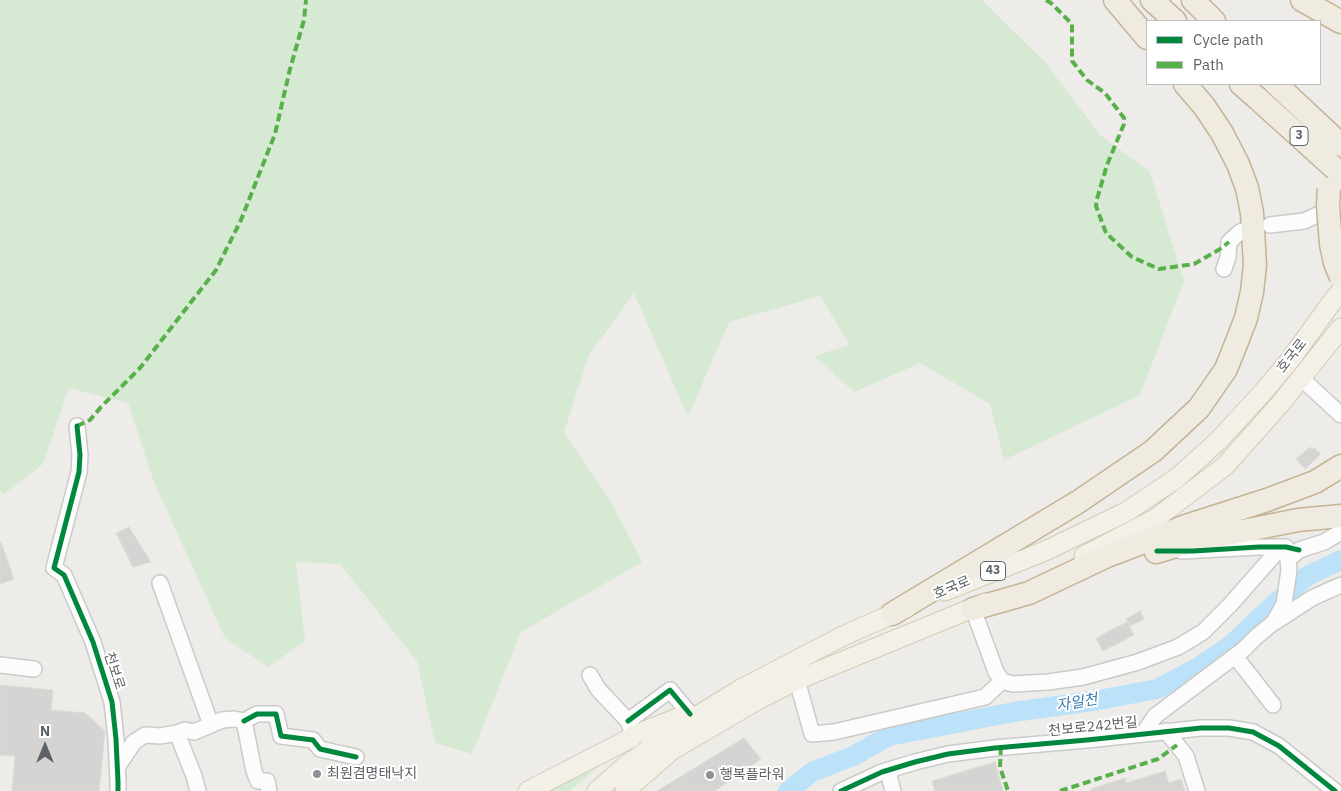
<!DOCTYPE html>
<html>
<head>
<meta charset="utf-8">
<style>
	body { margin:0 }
	#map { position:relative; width:1341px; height:791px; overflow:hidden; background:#edece8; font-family:"IBM Plex Sans",sans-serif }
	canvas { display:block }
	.legend { position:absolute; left:1146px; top:20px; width:175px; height:65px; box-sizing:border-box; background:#fff; border:1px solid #bec0c2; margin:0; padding:6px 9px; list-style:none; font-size:15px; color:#5d6266 }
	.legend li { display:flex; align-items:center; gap:10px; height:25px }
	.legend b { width:25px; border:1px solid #bec0c2 }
	.north { position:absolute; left:20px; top:721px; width:50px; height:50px; -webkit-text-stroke:4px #fff; paint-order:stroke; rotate:0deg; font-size:14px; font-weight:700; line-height:20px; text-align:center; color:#5d6266 }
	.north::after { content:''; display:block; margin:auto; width:18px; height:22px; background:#5d6266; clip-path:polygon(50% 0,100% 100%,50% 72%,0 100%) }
</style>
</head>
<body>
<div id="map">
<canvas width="1341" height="791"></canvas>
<ul class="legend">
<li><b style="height:6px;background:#00873e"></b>Cycle path</li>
<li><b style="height:6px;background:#58b04a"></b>Path</li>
</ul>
<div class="north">N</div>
</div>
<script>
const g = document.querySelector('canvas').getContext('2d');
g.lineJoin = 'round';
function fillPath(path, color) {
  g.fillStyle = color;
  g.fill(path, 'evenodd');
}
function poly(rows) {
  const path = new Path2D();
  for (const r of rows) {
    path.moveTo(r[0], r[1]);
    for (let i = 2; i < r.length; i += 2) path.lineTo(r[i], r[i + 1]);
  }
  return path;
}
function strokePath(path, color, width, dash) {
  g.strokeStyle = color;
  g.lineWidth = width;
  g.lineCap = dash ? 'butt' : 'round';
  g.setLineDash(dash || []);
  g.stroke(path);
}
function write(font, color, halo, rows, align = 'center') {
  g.font = font + ' "IBM Plex Sans","Noto Sans KR",sans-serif';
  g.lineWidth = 4;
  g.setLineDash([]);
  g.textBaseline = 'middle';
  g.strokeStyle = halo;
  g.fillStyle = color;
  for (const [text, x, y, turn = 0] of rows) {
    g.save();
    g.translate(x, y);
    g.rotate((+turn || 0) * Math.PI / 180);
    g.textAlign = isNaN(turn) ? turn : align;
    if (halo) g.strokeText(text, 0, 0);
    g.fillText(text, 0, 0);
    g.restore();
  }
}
fillPath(poly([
	[0,0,982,0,1044,61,1100,135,1150,172,1184,281,1140,395,1004,460,990,404,920,363,854,392,814,356,850,345,820,296,729,322,688,417,634,293,589,355,564,432,613,505,642,562,521,632,472,754,435,743,417,661,340,564,296,562,305,641,268,667,225,638,154,482,128,403,69,388,43,464,4,494,0,491],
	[611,756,570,791,539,791]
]), '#d6ead3');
strokePath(poly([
	[788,791,812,772,853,756,889,736,1014,712,1099,700,1157,689,1197,668,1231,645,1270,608,1307,576,1341,560]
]), '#bbe2f8', 20);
const building = poly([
	[1310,447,1312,450,1314,448,1321,454,1305,469,1296,459,1310,447],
	[129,527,151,562,133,567,116,533,129,527],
	[0,542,1,542,14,579,0,584,0,542],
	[1140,611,1144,619,1130,626,1126,619,1140,611],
	[1127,622,1134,635,1103,651,1096,638,1127,622],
	[0,685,53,690,51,710,85,713,105,731,99,791,12,791,15,756,0,755,0,685],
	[744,738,761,759,715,791,657,791,744,738],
	[995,762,1003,791,935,791,932,781,995,762],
	[1165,771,1169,783,1181,779,1185,791,1091,791,1091,789,1125,778,1126,783,1165,771]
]);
fillPath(building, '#d5d4d2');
strokePath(building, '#dcdbd7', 1);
const minor = poly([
	[1270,225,1304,221,1341,204],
	[1224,269,1228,257,1229,242,1240,232,1242,231],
	[1301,378,1341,415],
	[77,426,80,455,79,472,54,568,64,575,93,642,112,702,116,739,118,782,118,791],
	[1181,551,1259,547,1286,547],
	[160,583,211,725],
	[973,609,996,672,1002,681,1013,684,1048,682,1083,677,1138,662,1178,647,1203,632,1230,605,1281,547],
	[1275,622,1312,598,1341,585],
	[1235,656,1273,705],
	[0,665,34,669],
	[590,675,598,689,628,721,631,729],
	[797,680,812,734,834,732,985,697,1002,681],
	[244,721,257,714,276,714,281,736,313,740,320,749,356,757],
	[628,721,670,690,690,714],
	[1166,731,1186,756,1197,791],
	[177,733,194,776,198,791],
	[1143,734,1155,716,1243,650,1256,637,1274,622,1284,604,1289,570,1288,560,1299,550,1324,542,1341,532],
	[118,766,134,742,145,735,160,736,177,733,185,730,194,732,222,720,234,719,244,721,254,771,258,781,267,781,269,791],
	[888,771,893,791],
	[841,791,882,772,915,762,948,754,995,748,1087,740,1201,728,1229,728,1253,732,1279,746,1335,791]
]);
const major = poly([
	[1084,556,1155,519,1225,466,1281,403,1341,328],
	[945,591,1045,551,1126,512,1177,478,1218,441,1264,391,1290,360,1332,302,1341,291],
	[528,791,631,738,634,735,685,715],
	[597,791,624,767,684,724,741,689,843,636,906,608],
	[625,791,672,750,761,698,797,680,985,603]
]);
const highway = poly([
	[1115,0,1147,38],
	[1152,0,1175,21],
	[1193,0,1214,21],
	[1302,0,1341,22],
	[1241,84,1257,98],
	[1156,552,1193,541,1298,520,1341,516],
	[973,609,1029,593,1107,556,1186,526,1267,500,1315,482,1341,466],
	[892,614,1078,502,1153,451,1199,408,1226,369,1238,339,1246,318,1252,292,1255,265,1252,213,1247,188,1238,164,1222,133,1204,106,1185,84]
]);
strokePath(minor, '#cacaca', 18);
strokePath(major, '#d6cab5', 21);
strokePath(highway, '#c5b394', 25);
strokePath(minor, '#fcfcfc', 15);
strokePath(major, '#f3f0e8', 19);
strokePath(highway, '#f0ebe1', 22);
const highwayBridge = poly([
	[1276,84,1341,145],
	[1257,98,1341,174],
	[1329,189,1328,206,1331,244,1335,263,1341,277]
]);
strokePath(highwayBridge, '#c5b394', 25, []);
strokePath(highwayBridge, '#f0ebe1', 22);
strokePath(poly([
	[1046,0,1051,3,1072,24,1072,61,1087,80,1105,93,1124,118,1124,124,1107,165,1097,199,1096,206,1106,233,1132,257,1159,269,1194,264,1220,249,1229,242],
	[77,426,90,420,101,407,140,368,216,270,241,220,275,134,290,69,304,20,306,0],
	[1001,747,1000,767,1008,791],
	[1060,791,1158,759,1177,745]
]), '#58b04a', 4, [8, 4]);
strokePath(poly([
	[77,426,80,455,79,472,54,568,64,575,93,642,112,702,116,739,118,782,118,791],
	[1157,551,1193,551,1259,547,1286,547,1299,550],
	[244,721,257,714,276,714,281,736,313,740,320,749,356,757],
	[628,721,670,690,690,714],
	[841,791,882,772,915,762,948,754,995,748,1087,740,1201,728,1229,728,1253,732,1279,746,1335,791]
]), '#00873e', 5);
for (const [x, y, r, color] of [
	[317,774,5,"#8f9294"],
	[710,775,5,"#8f9294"]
]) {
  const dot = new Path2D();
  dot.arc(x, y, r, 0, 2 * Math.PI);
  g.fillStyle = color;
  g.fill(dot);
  strokePath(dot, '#fff', 2);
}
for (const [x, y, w] of [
	[1299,136,18],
	[993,571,25]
]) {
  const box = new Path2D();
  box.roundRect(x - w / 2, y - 9.5, w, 19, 4);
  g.fillStyle = '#fff';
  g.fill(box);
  strokePath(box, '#5d6266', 1);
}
write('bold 12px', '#5d6266', null, [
	["3",1299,136],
	["43",993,571]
]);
write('14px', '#5d6266', '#fff', [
	["호국로",1292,356,-52],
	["호국로",952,588,-23],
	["천보로",114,671,72],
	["천보로242번길",1093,727,-6]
]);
write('14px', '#5d6266', '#fff', [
	["최원겸명태낙지",327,774],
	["행복플라워",720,775]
], 'left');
write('italic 15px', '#3b7aad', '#fff', [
	["자일천",1077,703,-10]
]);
</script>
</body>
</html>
